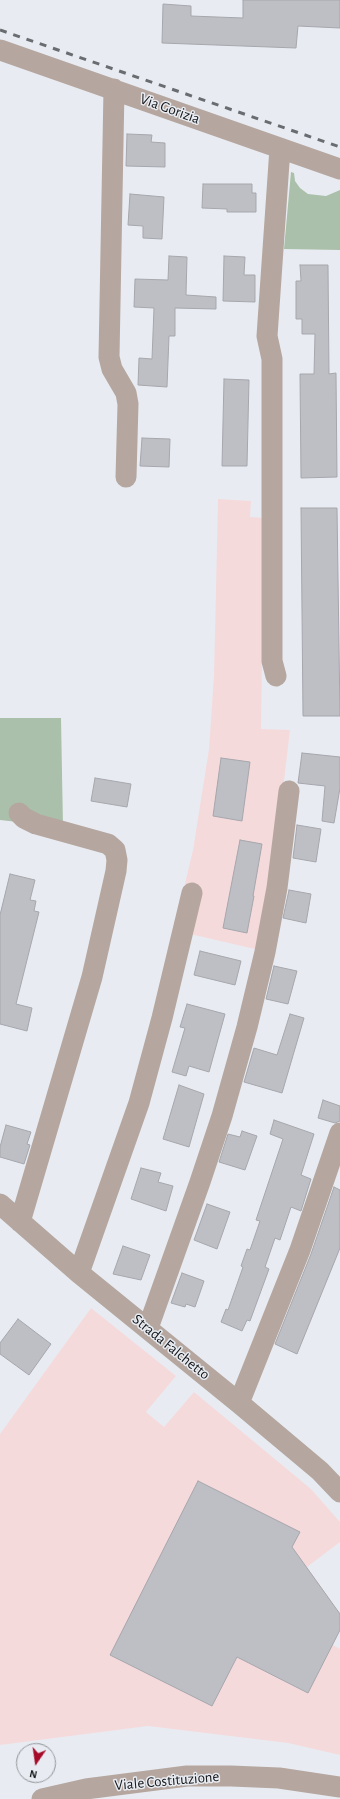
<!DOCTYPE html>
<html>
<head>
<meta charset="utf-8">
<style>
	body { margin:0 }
	#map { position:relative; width:340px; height:1799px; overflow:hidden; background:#e8ecf2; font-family:"Alegreya Sans",sans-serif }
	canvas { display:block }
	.north { position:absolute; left:16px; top:1743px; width:40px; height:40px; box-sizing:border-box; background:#e8ecf2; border:1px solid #92969a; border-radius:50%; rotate:193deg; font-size:11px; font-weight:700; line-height:16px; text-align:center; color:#121416 }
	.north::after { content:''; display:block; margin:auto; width:14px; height:18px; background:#a60c29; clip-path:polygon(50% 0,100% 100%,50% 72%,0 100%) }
</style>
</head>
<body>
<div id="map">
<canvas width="340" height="1799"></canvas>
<div class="north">N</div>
</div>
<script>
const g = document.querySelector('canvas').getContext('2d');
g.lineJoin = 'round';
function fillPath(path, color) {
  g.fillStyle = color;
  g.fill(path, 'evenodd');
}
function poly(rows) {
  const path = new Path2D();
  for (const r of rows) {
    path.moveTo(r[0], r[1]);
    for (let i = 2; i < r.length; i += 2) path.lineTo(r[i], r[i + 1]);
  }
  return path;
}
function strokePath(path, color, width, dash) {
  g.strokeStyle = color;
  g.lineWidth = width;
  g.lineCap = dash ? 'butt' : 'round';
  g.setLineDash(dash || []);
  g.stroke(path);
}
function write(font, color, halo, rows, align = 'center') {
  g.font = font + ' "Alegreya Sans",sans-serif';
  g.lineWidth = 3;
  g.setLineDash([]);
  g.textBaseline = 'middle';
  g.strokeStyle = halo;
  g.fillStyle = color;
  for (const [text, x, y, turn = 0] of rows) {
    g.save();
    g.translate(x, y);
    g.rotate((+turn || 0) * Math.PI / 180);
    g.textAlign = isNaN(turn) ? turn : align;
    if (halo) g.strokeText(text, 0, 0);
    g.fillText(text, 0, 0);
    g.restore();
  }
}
fillPath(poly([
	[218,499,251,501,250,517,264,518,261,729,290,730,271,891,259,950,190,934,183,892,193,850,209,749,214,675],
	[91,1308,176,1376,146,1412,164,1427,194,1392,311,1489,340,1522,340,1542,307,1567,340,1614,340,1630,333,1645,340,1649,340,1755,288,1743,148,1726,0,1745,0,1434]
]), '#f5dadc');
fillPath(poly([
	[291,172,294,173,295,181,300,188,308,194,326,196,340,190,340,250,284,249],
	[0,718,61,718,63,827,0,820]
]), '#aac0aa');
const building = poly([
	[243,0,340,0,340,28,298,26,296,48,162,43,163,4,191,6,191,16,243,18,243,0],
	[127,134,152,135,151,142,165,143,165,167,126,166,127,134],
	[203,184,252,184,252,193,256,193,256,212,227,212,227,209,202,208,203,184],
	[130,194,164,197,162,239,143,238,143,226,128,225,130,194],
	[169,256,187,257,186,295,216,297,216,309,175,308,175,336,169,336,167,387,138,385,139,358,152,359,154,308,134,307,135,279,168,280,169,256],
	[224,256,245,257,244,275,255,275,255,302,223,301,224,256],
	[300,265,328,265,329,374,336,373,337,477,301,478,300,374,314,374,315,334,302,334,302,319,296,319,296,281,301,281,300,265],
	[224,379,249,380,247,466,222,466,224,379],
	[142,438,170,439,169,467,140,466,142,438],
	[301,508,337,508,340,716,303,716,301,508],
	[302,753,340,757,340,788,334,823,322,821,325,786,298,783,302,753],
	[221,758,250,762,242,821,213,816,221,758],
	[95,778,131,784,127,807,91,801,95,778],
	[297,825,321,829,316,862,293,858,297,825],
	[240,840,262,844,253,896,254,896,247,933,223,928,240,840],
	[10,874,35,880,30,900,36,901,34,911,39,912,16,1004,32,1008,27,1031,0,1024,0,915,10,874],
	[289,890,311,894,306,923,283,918,289,890],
	[200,951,241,961,235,985,194,975,200,951],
	[274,966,297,971,288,1004,266,999,274,966],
	[187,1004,225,1014,209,1072,189,1066,186,1076,172,1072,185,1028,180,1027,187,1004],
	[290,1014,304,1018,282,1093,244,1082,254,1048,277,1055,290,1014],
	[179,1085,204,1094,189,1147,163,1139,179,1085],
	[323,1100,340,1106,340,1121,335,1123,318,1118,323,1100],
	[274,1120,314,1134,301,1175,311,1179,301,1211,291,1207,280,1240,275,1238,265,1267,269,1269,250,1321,247,1320,242,1331,221,1322,226,1309,228,1310,243,1267,241,1266,247,1249,250,1250,260,1221,256,1220,283,1139,270,1134,274,1120],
	[6,1125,31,1132,27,1144,30,1145,24,1164,0,1157,0,1147,6,1125],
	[242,1131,257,1136,245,1170,219,1162,228,1134,240,1137,242,1131],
	[141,1168,161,1173,158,1182,173,1186,166,1211,131,1199,141,1168],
	[334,1187,340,1190,340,1248,297,1354,275,1344,311,1254,334,1187],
	[207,1204,230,1212,217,1249,194,1240,207,1204],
	[123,1246,150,1255,141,1280,113,1274,123,1246],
	[182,1273,204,1281,195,1307,186,1304,185,1307,171,1303,182,1273],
	[18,1319,51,1344,29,1375,0,1354,0,1343,18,1319],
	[198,1481,300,1532,292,1547,340,1614,340,1630,308,1693,237,1657,212,1706,110,1655,198,1481]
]);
fillPath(building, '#bebec5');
strokePath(building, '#a6a7ad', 1);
strokePath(poly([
	[0,50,340,169],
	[114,89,109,357,112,369,126,393,128,404,126,477],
	[276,676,272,661,272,359,267,336,280,148],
	[19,813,24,818,36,824,108,844,115,850,117,860,116,871,92,977,20,1222],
	[0,1204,79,1273,239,1403,320,1471,340,1492],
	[79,1273,139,1103,162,1018,192,893],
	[148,1328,200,1182,222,1116,247,1027,265,952,277,888,289,791],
	[239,1403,300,1250,340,1133],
	[42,1799,86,1789,187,1776,231,1776,279,1778,340,1787]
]), '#b5a79f', 21);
strokePath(poly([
	[0,30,340,147]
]), '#696c70', 3, [7, 7]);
write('15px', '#121416', '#e8ecf2', [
	["Via Gorizia",170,109,20],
	["Strada Falchetto",171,1347,39],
	["Viale Costituzione",167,1781,-5]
]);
</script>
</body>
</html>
